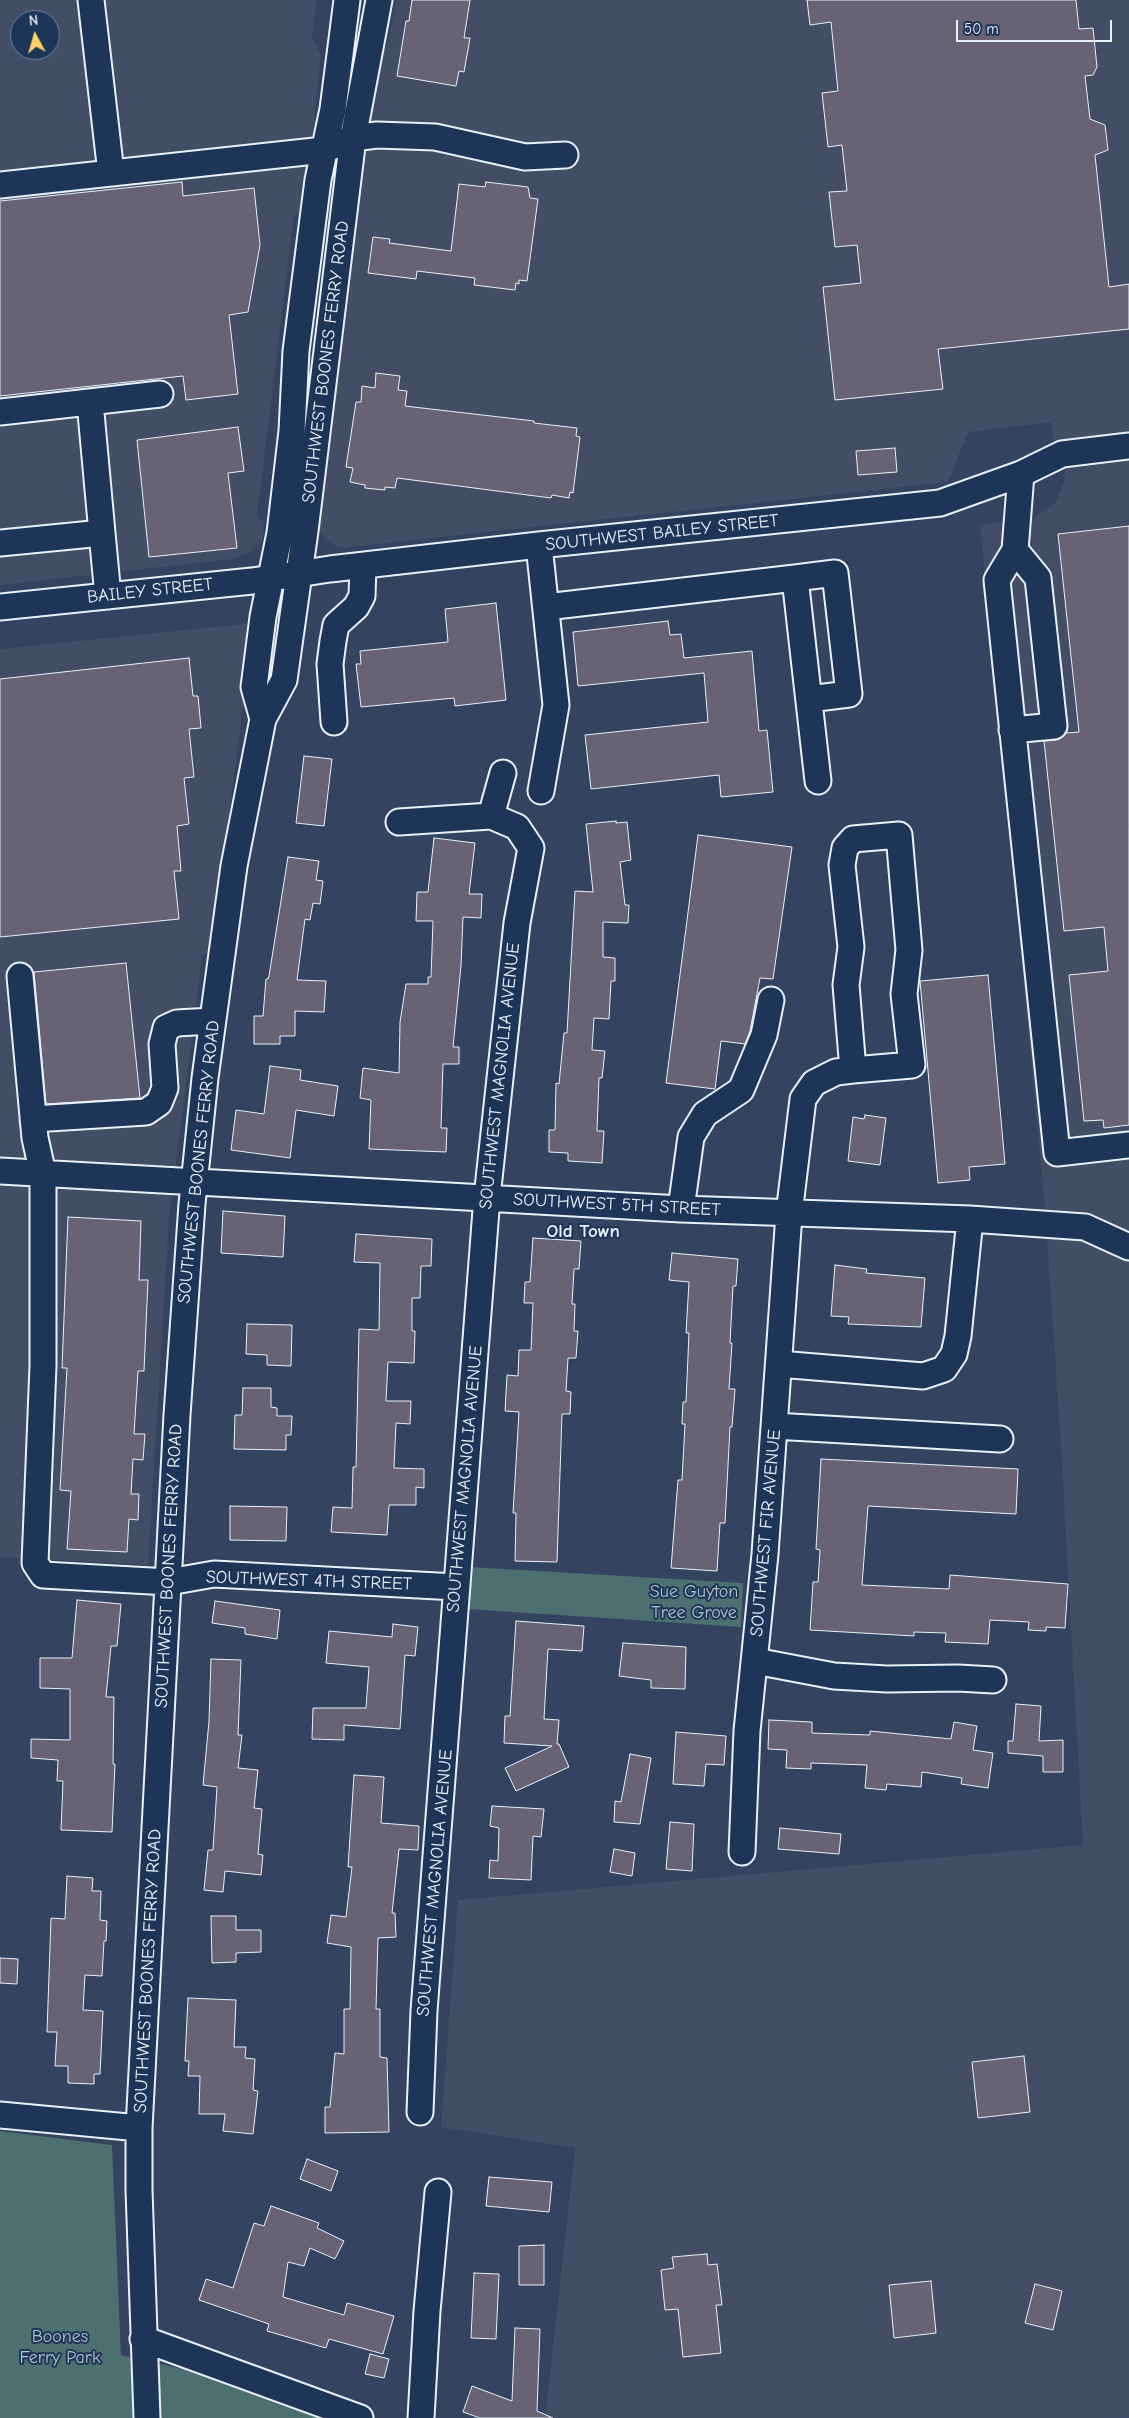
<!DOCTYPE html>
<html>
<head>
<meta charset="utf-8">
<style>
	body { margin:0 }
	#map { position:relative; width:1129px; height:2418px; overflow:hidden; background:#334360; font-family:"Comic Neue",sans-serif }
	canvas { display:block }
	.north { position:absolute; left:10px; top:10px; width:50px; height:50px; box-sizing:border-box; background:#1d3557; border:1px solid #6e8097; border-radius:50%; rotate:354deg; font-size:14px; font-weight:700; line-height:20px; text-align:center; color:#e8f1f8 }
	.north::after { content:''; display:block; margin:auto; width:18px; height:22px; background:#ffd166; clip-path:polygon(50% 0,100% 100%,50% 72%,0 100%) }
	.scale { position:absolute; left:956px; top:20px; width:156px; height:22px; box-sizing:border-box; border:2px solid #e8f1f8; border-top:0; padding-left:6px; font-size:15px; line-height:18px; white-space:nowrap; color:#e8f1f8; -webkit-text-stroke:4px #1d3557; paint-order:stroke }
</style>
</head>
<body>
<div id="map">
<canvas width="1129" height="2418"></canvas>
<div class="north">N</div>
<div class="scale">50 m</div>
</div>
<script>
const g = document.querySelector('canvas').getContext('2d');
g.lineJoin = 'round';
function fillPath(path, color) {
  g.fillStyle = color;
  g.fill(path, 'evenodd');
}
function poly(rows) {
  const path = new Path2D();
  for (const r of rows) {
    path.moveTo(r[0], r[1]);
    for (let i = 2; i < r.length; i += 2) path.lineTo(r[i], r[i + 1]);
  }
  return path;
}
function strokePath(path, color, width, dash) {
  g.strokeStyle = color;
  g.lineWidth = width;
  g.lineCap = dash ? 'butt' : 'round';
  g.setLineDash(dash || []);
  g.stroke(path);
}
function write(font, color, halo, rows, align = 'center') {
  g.font = font + ' "Comic Neue",sans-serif';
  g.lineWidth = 4;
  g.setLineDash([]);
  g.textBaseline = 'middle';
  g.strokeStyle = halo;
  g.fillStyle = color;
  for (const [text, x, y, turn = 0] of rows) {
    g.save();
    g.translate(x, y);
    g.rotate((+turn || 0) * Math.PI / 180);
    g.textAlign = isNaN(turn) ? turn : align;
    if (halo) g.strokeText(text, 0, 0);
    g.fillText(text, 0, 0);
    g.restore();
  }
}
fillPath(poly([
	[0,0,317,0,312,38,321,55,304,209,294,216,257,515,264,523,262,540,251,552,233,559,0,585],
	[20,20,50,20,50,50,20,50],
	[396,0,1129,0,1129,2417,1127,2418,545,2418,575,2148,441,2127,458,1900,1083,1845,1060,1429,1044,1197,980,525,1035,517,1057,501,1065,479,1065,464,1054,445,1051,422,968,432,948,482,340,548,326,541,316,527,371,81,389,40],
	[254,623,211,951,202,955,169,1219,148,1565,0,1557,0,649]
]), '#434d66');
fillPath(poly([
	[470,1567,743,1583,741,1627,467,1609],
	[0,2131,112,2145,121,2355,196,2372,326,2418,0,2418]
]), '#4c6f70');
const building = poly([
	[412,0,470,0,464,38,470,38,464,72,459,71,456,86,397,76,406,21,409,21,412,0],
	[807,0,1076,0,1079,29,1093,28,1097,67,1093,75,1085,76,1090,119,1105,125,1108,150,1095,155,1109,287,1129,284,1129,329,938,349,943,389,835,400,823,287,861,283,857,245,835,247,829,192,847,191,842,145,828,147,822,93,838,91,831,22,810,25,807,0],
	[182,182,183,196,254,188,260,245,248,312,229,315,238,394,186,400,183,376,0,396,0,201,182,182],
	[486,182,528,187,530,198,538,199,527,281,519,280,519,284,516,283,515,290,474,285,475,278,417,271,416,279,368,273,373,237,390,239,389,243,451,251,459,184,485,187,486,182],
	[376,373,400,376,398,390,407,391,405,406,534,421,534,423,577,428,576,436,580,437,573,493,570,492,569,498,552,495,551,498,397,478,395,488,385,487,385,490,365,488,365,485,350,482,353,468,346,467,356,402,361,402,362,386,375,388,376,373],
	[238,427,244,471,228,473,237,548,149,557,137,440,238,427],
	[895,448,897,472,858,475,856,451,895,448],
	[1129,526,1129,1125,1104,1128,1103,1120,1084,1121,1069,975,1108,971,1104,927,1064,931,1044,741,1056,740,1066,733,1079,732,1058,534,1129,526],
	[496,603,506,700,455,706,454,698,361,707,356,664,361,664,360,651,448,642,445,609,496,603],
	[668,621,670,635,681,634,684,658,752,651,759,731,767,730,773,792,721,797,719,775,591,789,585,735,708,722,704,673,578,686,573,632,668,621],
	[189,658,193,696,198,696,201,728,189,729,194,777,184,778,189,824,177,826,181,871,174,871,179,919,0,937,0,679,189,658],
	[304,756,332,759,324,826,296,823,304,756],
	[616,821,616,823,627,822,631,860,620,862,625,905,629,905,628,923,603,922,603,957,615,958,615,981,611,981,609,1019,594,1018,592,1050,605,1051,602,1078,599,1078,597,1131,604,1131,602,1163,568,1161,568,1153,549,1152,549,1130,555,1130,556,1083,559,1084,564,1033,567,1033,575,891,593,892,586,824,616,821],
	[698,835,792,847,773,979,760,978,750,1031,745,1044,721,1041,715,1089,666,1083,698,835],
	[434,838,475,843,469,894,482,894,481,918,463,917,461,966,453,1047,459,1047,459,1064,443,1064,441,1128,447,1128,446,1152,369,1149,371,1100,360,1098,363,1068,399,1073,400,1022,406,984,428,984,428,977,431,977,433,921,416,921,417,892,428,892,434,838],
	[288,857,319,861,316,880,323,881,320,904,313,903,310,920,305,919,297,980,326,981,324,1012,295,1011,295,1036,280,1036,280,1044,254,1044,254,1016,263,1016,266,979,268,979,269,976,288,857],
	[126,963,140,1098,46,1104,34,972,126,963],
	[988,975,1005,1164,969,1167,970,1180,938,1183,920,981,988,975],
	[270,1066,301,1070,300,1080,338,1086,334,1116,296,1110,290,1158,231,1150,236,1110,264,1114,270,1066],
	[865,1115,886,1118,880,1165,848,1161,853,1117,864,1119,865,1115],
	[223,1211,285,1216,283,1257,221,1253,223,1211],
	[68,1217,141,1221,139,1280,148,1280,144,1371,138,1371,134,1434,145,1434,143,1460,133,1459,131,1494,139,1494,138,1520,129,1519,127,1552,67,1549,71,1491,60,1490,67,1368,62,1368,68,1217],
	[356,1234,432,1239,431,1266,421,1266,420,1298,412,1298,412,1331,415,1331,414,1363,388,1362,386,1401,411,1401,410,1424,396,1423,394,1468,424,1469,424,1488,416,1487,416,1505,389,1505,387,1535,331,1532,333,1507,352,1508,353,1467,356,1467,359,1329,379,1330,380,1263,354,1262,356,1234],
	[533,1238,581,1241,579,1269,574,1269,572,1304,575,1304,574,1331,578,1331,576,1358,568,1358,566,1391,571,1392,570,1414,562,1414,557,1562,515,1561,516,1513,513,1513,519,1412,505,1411,507,1375,518,1376,519,1350,531,1350,533,1303,524,1303,525,1282,530,1282,533,1238],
	[672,1253,738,1259,736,1286,733,1286,730,1343,732,1343,729,1389,735,1389,732,1427,730,1427,725,1523,720,1523,717,1571,671,1568,678,1480,682,1480,685,1424,682,1424,683,1402,686,1402,689,1333,686,1333,689,1282,669,1280,672,1253],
	[835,1265,867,1269,866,1273,925,1278,921,1327,848,1324,849,1317,831,1316,835,1265],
	[247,1324,292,1325,291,1366,267,1365,267,1355,246,1354,247,1324],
	[243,1388,271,1388,271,1407,277,1408,277,1416,292,1416,291,1435,286,1435,286,1450,234,1449,235,1415,242,1415,243,1388],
	[821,1459,1018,1469,1016,1514,868,1506,862,1585,949,1589,950,1575,1068,1584,1065,1628,1046,1627,1046,1631,1028,1630,1029,1622,990,1620,988,1644,945,1642,946,1633,914,1632,914,1636,810,1630,813,1582,818,1582,820,1550,816,1549,821,1459],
	[230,1506,287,1507,286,1541,230,1540,230,1506],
	[77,1600,121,1604,117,1646,111,1646,106,1697,114,1697,113,1764,115,1764,112,1832,61,1830,63,1781,57,1781,58,1760,31,1758,31,1739,70,1740,70,1689,40,1688,40,1658,72,1658,77,1600],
	[215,1601,280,1610,277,1639,245,1634,245,1628,212,1623,215,1601],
	[516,1621,584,1626,582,1651,548,1649,544,1719,559,1720,557,1744,559,1744,569,1767,516,1791,505,1768,552,1746,504,1743,505,1716,510,1716,516,1621],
	[393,1624,418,1627,415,1656,405,1655,400,1729,344,1725,344,1740,312,1739,313,1708,366,1708,369,1667,326,1663,329,1631,392,1637,393,1624],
	[623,1643,686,1647,685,1689,651,1688,651,1680,619,1676,623,1643],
	[211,1659,241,1660,238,1735,242,1735,238,1768,258,1770,254,1808,262,1809,258,1854,263,1855,261,1875,225,1871,223,1892,204,1890,208,1850,213,1850,217,1787,203,1785,209,1721,211,1659],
	[1016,1704,1041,1706,1039,1741,1063,1740,1063,1772,1043,1772,1043,1756,1008,1753,1008,1741,1013,1741,1016,1704],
	[769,1720,812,1722,812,1733,870,1735,870,1731,951,1739,954,1722,977,1726,973,1750,993,1753,988,1788,961,1784,962,1778,922,1772,921,1787,887,1784,886,1790,865,1788,867,1765,811,1763,811,1769,786,1768,787,1750,768,1749,769,1720],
	[676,1732,726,1736,724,1765,706,1764,704,1786,673,1784,676,1732],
	[630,1754,651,1758,640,1824,614,1822,615,1801,621,1802,630,1754],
	[354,1775,384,1777,381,1823,419,1826,418,1850,399,1849,392,1913,395,1913,396,1937,378,1938,376,2009,380,2009,380,2057,387,2058,389,2132,325,2133,325,2107,330,2107,335,2053,344,2054,344,2009,350,2009,351,1947,327,1943,331,1915,346,1917,352,1867,348,1867,354,1775],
	[492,1806,544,1809,541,1837,533,1836,531,1880,489,1878,490,1860,498,1861,499,1828,490,1826,492,1806],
	[670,1822,694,1824,692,1871,666,1869,670,1822],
	[780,1828,841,1834,839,1854,778,1849,780,1828],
	[614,1849,635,1853,632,1876,610,1872,614,1849],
	[67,1876,93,1878,92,1891,101,1891,100,1920,107,1921,106,1941,104,1941,102,1976,85,1975,83,2010,103,2011,100,2074,94,2074,94,2084,68,2083,68,2066,55,2066,57,2032,47,2032,51,1918,65,1919,67,1876],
	[211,1916,236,1916,236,1930,261,1930,261,1952,236,1953,236,1962,212,1963,211,1916],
	[0,1958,18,1959,17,1984,0,1983,0,1958],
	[188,1998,236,2000,234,2047,246,2047,245,2058,255,2059,253,2090,258,2091,253,2134,223,2131,225,2114,199,2114,200,2076,188,2076,189,2061,185,2061,188,1998],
	[1024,2056,1030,2112,978,2118,972,2062,1024,2056],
	[307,2159,338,2171,331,2191,300,2179,307,2159],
	[489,2177,552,2182,549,2212,486,2206,489,2177],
	[271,2206,319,2223,317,2228,344,2241,335,2259,310,2248,304,2266,288,2262,283,2297,344,2315,347,2303,394,2316,383,2354,329,2339,326,2348,267,2331,269,2324,199,2300,206,2279,233,2288,254,2223,264,2226,271,2206],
	[544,2245,544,2285,519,2285,519,2246,544,2245],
	[707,2254,708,2265,717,2264,722,2305,716,2305,721,2353,683,2357,678,2309,665,2310,661,2270,674,2268,672,2257,707,2254],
	[474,2273,499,2274,496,2339,471,2338,474,2273],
	[931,2281,936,2333,894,2338,889,2285,931,2281],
	[1035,2284,1062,2291,1053,2330,1025,2323,1035,2284],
	[515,2328,540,2329,537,2411,553,2418,480,2418,463,2412,472,2386,512,2401,515,2328],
	[370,2354,389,2359,384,2378,365,2374,370,2354]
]);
fillPath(building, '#676374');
strokePath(building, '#e8f1f8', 1);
const minor = poly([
	[91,0,111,173],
	[0,185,324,150,353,138,377,135,435,137,525,157,565,155],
	[90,402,102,533],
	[0,412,160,394],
	[1021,474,1015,550,997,580,1057,1153,1129,1145],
	[0,543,102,533,108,596],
	[539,545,556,705,541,791],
	[795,578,835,573,849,694,809,699],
	[0,607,252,581,330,569,539,545,940,503,1021,474,1062,454,1129,446],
	[546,607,795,578,818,781],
	[263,719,254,687,263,617,280,533,292,431,296,351,318,180,333,109,347,0],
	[334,722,330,664,333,641,336,625,356,607,362,596,363,566],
	[1012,730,1054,726,1038,578,1015,550],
	[399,822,491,816,503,773],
	[20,976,35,1138,43,1174,43,1366,35,1563,43,1575,169,1582,214,1574,456,1587],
	[33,1119,146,1112,159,1103,165,1088,162,1044,166,1028,177,1023,212,1021],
	[0,1171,681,1209,970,1219,1085,1227,1129,1247],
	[681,1209,691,1137,705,1114,741,1090,764,1035,771,1000],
	[779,1364,923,1376,944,1369,954,1354,958,1336,970,1219],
	[774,1426,1000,1439],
	[755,1661,834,1676,887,1679,958,1678,993,1680],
	[742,1852,747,1731,765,1554,789,1214,803,1099,814,1083,836,1072,853,1070,912,1065,904,994,909,950,899,835,853,839,845,848,842,865,851,947,846,985,853,1070],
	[420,2112,424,2011,487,1197,517,923,531,848,517,827,491,816],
	[0,2115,139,2128],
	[143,2339,360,2418],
	[147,2418,139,2190,139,2128,177,1415,192,1204,205,1078,234,866,263,719,284,680,305,531,353,138,379,0],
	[421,2418,427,2311,438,2192]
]);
strokePath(minor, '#e8f1f8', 29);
strokePath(minor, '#1d3557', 25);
write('18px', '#e8f1f8', '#1d3557', [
	["SOUTHWEST BOONES FERRY ROAD",326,362,-83],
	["SOUTHWEST BAILEY STREET",662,533,-6],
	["BAILEY STREET",150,591,-6],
	["SOUTHWEST MAGNOLIA AVENUE",500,1076,-84],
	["SOUTHWEST BOONES FERRY ROAD",199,1162,-84],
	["SOUTHWEST 5TH STREET",617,1205,3],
	["SOUTHWEST MAGNOLIA AVENUE",465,1479,-85],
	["SOUTHWEST FIR AVENUE",766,1533,-85],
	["SOUTHWEST BOONES FERRY ROAD",169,1566,-87],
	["SOUTHWEST 4TH STREET",309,1581,2],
	["SOUTHWEST MAGNOLIA AVENUE",435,1883,-85],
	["SOUTHWEST BOONES FERRY ROAD",148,1971,-87]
]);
write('18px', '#b1c4c8', '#1d3557', [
	["Sue Guyton",694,1592],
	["Tree Grove",694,1613],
	["Boones",60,2337],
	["Ferry Park",60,2358]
]);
write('bold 19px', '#e8f1f8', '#1d3557', [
	["Old Town",583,1232]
]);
</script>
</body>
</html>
